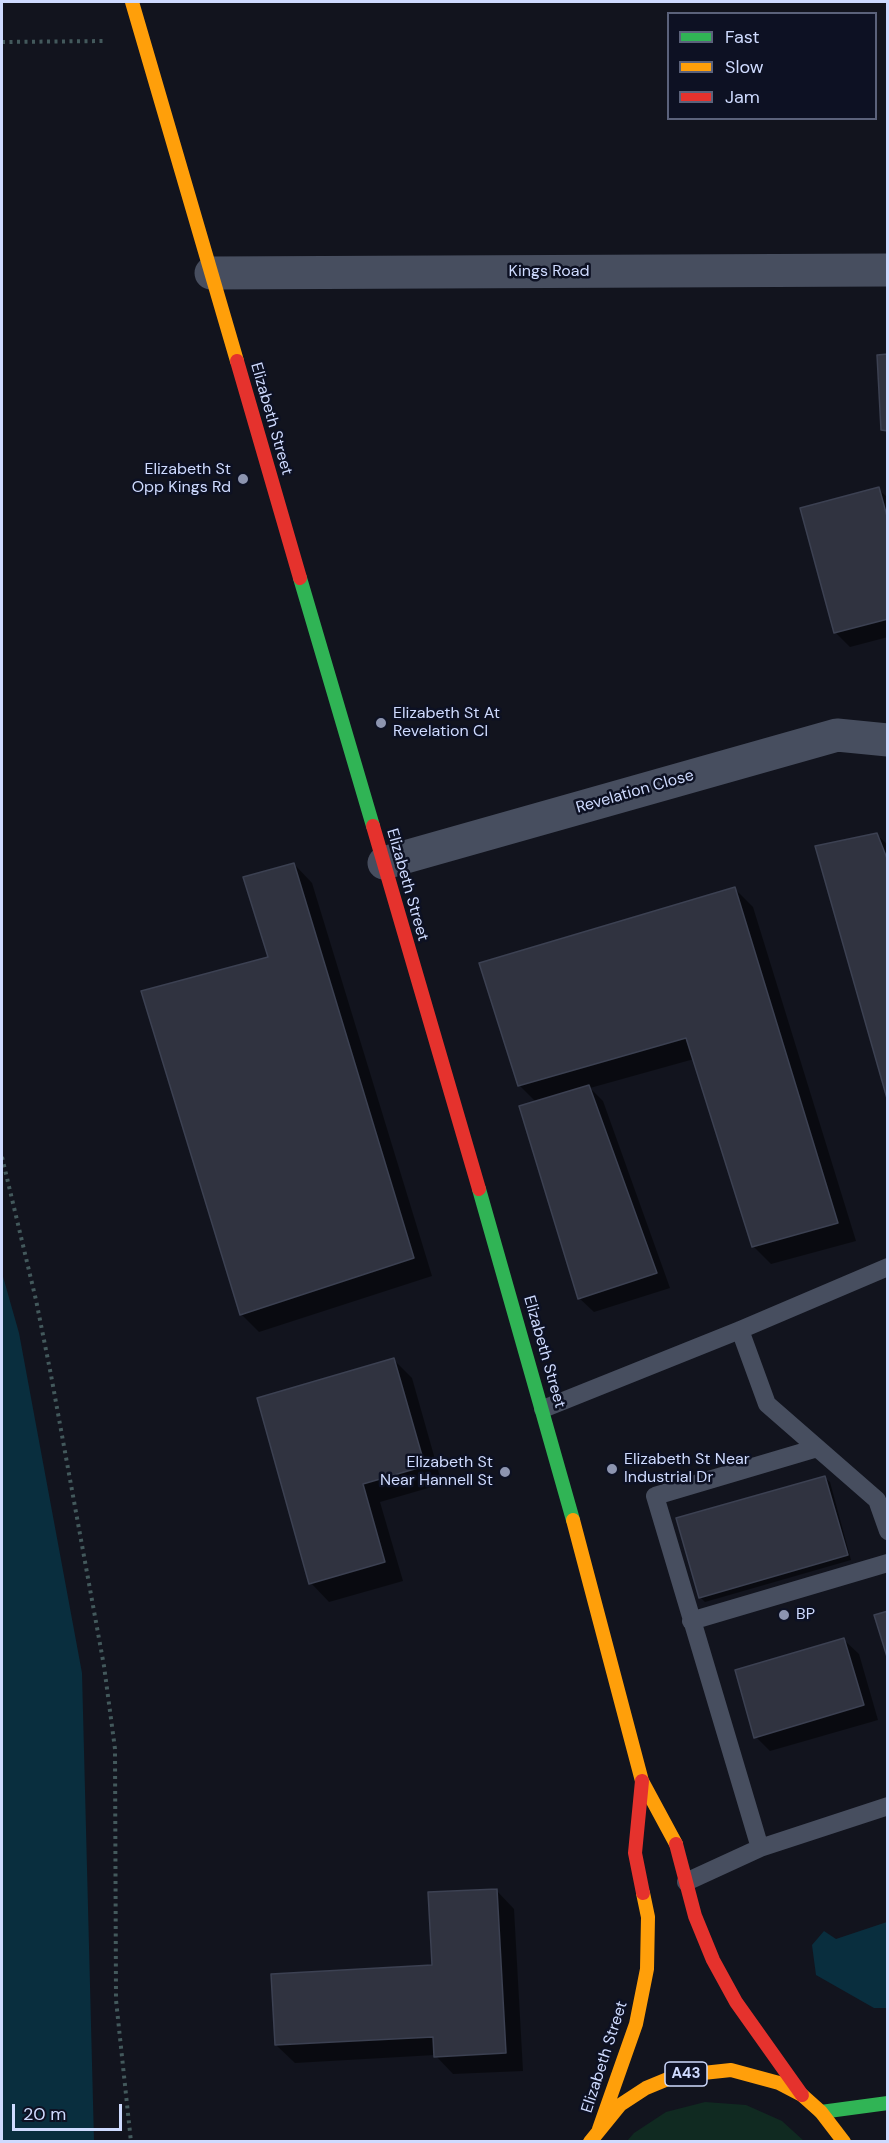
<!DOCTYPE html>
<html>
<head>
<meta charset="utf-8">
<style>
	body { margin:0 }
	#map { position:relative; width:889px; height:2143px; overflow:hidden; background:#12141e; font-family:"DM Sans",sans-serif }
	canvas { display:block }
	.frame { position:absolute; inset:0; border:3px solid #cfdbff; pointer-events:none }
	.legend { position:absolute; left:667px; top:12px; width:210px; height:108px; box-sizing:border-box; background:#0d1123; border:2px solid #5b627b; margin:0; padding:8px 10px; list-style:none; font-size:18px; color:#cfdbff }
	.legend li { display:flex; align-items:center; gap:12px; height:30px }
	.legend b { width:30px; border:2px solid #5b627b }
	.scale { position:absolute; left:12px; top:2104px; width:110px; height:27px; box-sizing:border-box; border:3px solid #cfdbff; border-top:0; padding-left:8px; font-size:18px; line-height:21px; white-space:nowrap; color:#cfdbff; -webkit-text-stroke:4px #0d1123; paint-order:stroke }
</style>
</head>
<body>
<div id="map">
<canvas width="889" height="2143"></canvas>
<div class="frame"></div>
<ul class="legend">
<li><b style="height:8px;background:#30b455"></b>Fast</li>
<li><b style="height:8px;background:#ff9f0a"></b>Slow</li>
<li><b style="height:8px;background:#e5322d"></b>Jam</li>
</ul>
<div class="scale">20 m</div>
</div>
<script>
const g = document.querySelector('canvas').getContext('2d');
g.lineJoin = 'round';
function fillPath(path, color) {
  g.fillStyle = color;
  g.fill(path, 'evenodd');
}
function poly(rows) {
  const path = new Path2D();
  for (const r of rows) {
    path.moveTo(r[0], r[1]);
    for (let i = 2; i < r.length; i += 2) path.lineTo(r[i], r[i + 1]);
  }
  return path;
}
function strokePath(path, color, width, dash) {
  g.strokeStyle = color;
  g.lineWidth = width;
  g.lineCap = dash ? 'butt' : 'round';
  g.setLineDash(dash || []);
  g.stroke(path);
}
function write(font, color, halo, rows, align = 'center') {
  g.font = font + ' "DM Sans",sans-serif';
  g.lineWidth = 5;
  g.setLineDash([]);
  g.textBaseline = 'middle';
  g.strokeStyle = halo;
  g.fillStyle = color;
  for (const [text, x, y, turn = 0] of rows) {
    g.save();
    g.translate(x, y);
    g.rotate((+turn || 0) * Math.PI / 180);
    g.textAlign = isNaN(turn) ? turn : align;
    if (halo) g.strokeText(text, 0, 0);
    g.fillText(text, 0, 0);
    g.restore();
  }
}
fillPath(poly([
	[705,2102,746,2105,782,2121,804,2141,627,2141,634,2133,666,2112]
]), '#102a21');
fillPath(poly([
	[2,1273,19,1333,82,1673,94,2141,2,2141],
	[887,1922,887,2008,874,2008,816,1975,812,1945,824,1931,836,1939]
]), '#092e3e');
fillPath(poly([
	[878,489,888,498,888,637,850,647,835,632],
	[876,834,888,845,888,1097],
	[294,864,312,883,432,1276,259,1332,241,1314],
	[735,889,753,907,856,1241,771,1264,753,1246,694,1059,590,1088,603,1101,670,1288,594,1312,579,1298,536,1102,519,1085],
	[394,1360,412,1378,442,1484,380,1502,403,1581,329,1602,311,1583],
	[825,1478,830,1482,851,1560,705,1602,700,1597],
	[844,1640,859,1654,878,1720,770,1751,756,1737],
	[496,1890,514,1909,523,2071,453,2074,435,2055,295,2063,276,2045,434,1967]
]), '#0007');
const building = poly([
	[888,354,888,431,881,430,877,355,888,354],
	[879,487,888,520,888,619,834,633,800,508,879,487],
	[877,833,888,861,888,1102,815,846,877,833],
	[294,863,414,1258,240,1315,141,991,268,957,243,877,294,863],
	[735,887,838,1223,752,1247,686,1038,518,1086,479,963,735,887],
	[589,1085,657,1273,578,1299,519,1106,589,1085],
	[394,1358,425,1466,363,1484,385,1562,309,1584,257,1398,394,1358],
	[825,1476,848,1555,699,1598,676,1518,825,1476],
	[888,1611,888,1660,874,1615,888,1611],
	[844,1638,864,1705,754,1738,735,1670,844,1638],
	[497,1889,506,2053,434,2057,433,2037,275,2045,271,1974,432,1965,428,1892,497,1889]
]);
fillPath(building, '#303340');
strokePath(building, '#3c4152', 1.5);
strokePath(poly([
	[2,42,106,41],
	[2,1157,36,1300,51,1375,104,1666,115,1749,116,2000,131,2142]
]), '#43595c', 4, [3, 4.5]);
strokePath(poly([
	[740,1330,767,1404,877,1500,888,1531],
	[543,1409,740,1330,888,1267],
	[691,1621,888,1563],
	[760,1848,655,1496,817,1448],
	[686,1882,760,1848,888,1806]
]), '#474e5f', 18);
strokePath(poly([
	[211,273,888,270],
	[384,863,837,735,888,740]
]), '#474e5f', 33);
strokePath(poly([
	[300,578,373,826],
	[479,1189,573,1520],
	[821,2112,888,2103]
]), '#30b455', 14);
strokePath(poly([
	[132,2,237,361],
	[573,1520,642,1781,676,1844],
	[599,2129,636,2024,647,1969,648,1917,643,1893],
	[590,2142,620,2105,646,2088,675,2076,731,2070,779,2083,802,2095,821,2112,844,2142]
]), '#ff9f0a', 14);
strokePath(poly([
	[237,361,300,578],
	[373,826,479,1189],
	[642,1781,635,1853,643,1893],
	[676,1844,695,1916,713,1960,736,2002,802,2095]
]), '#e5322d', 14);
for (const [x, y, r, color] of [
	[243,479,6,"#8d95b0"],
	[381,723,6,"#8d95b0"],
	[612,1469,6,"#8d95b0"],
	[505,1472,6,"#8d95b0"],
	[784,1615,6,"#8d95b0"]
]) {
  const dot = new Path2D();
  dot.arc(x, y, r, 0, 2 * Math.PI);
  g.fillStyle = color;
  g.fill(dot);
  strokePath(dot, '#0d1123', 2);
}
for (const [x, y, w] of [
	[686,2074,42]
]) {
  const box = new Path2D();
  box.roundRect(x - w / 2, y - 12, w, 24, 4.5);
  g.fillStyle = '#0d1123';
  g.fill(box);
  strokePath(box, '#cfdbff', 1.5);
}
write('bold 15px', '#cfdbff', null, [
	["A43",686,2074]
]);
write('16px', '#cfdbff', '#0d1123', [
	["Kings Road",549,272],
	["Elizabeth Street",271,419,74],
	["Revelation Close",635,792,-16],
	["Elizabeth Street",407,885,74],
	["Elizabeth Street",544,1352,74],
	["Elizabeth Street",605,2057,-72]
]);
write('16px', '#cfdbff', '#0d1123', [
	["Elizabeth St",231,470,"right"],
	["Opp Kings Rd",231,488,"right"],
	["Elizabeth St At",393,714],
	["Revelation Cl",393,732],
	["Elizabeth St Near",624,1460],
	["Industrial Dr",624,1478],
	["Elizabeth St",493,1463,"right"],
	["Near Hannell St",493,1481,"right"],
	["BP",796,1615]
], 'left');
</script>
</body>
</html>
